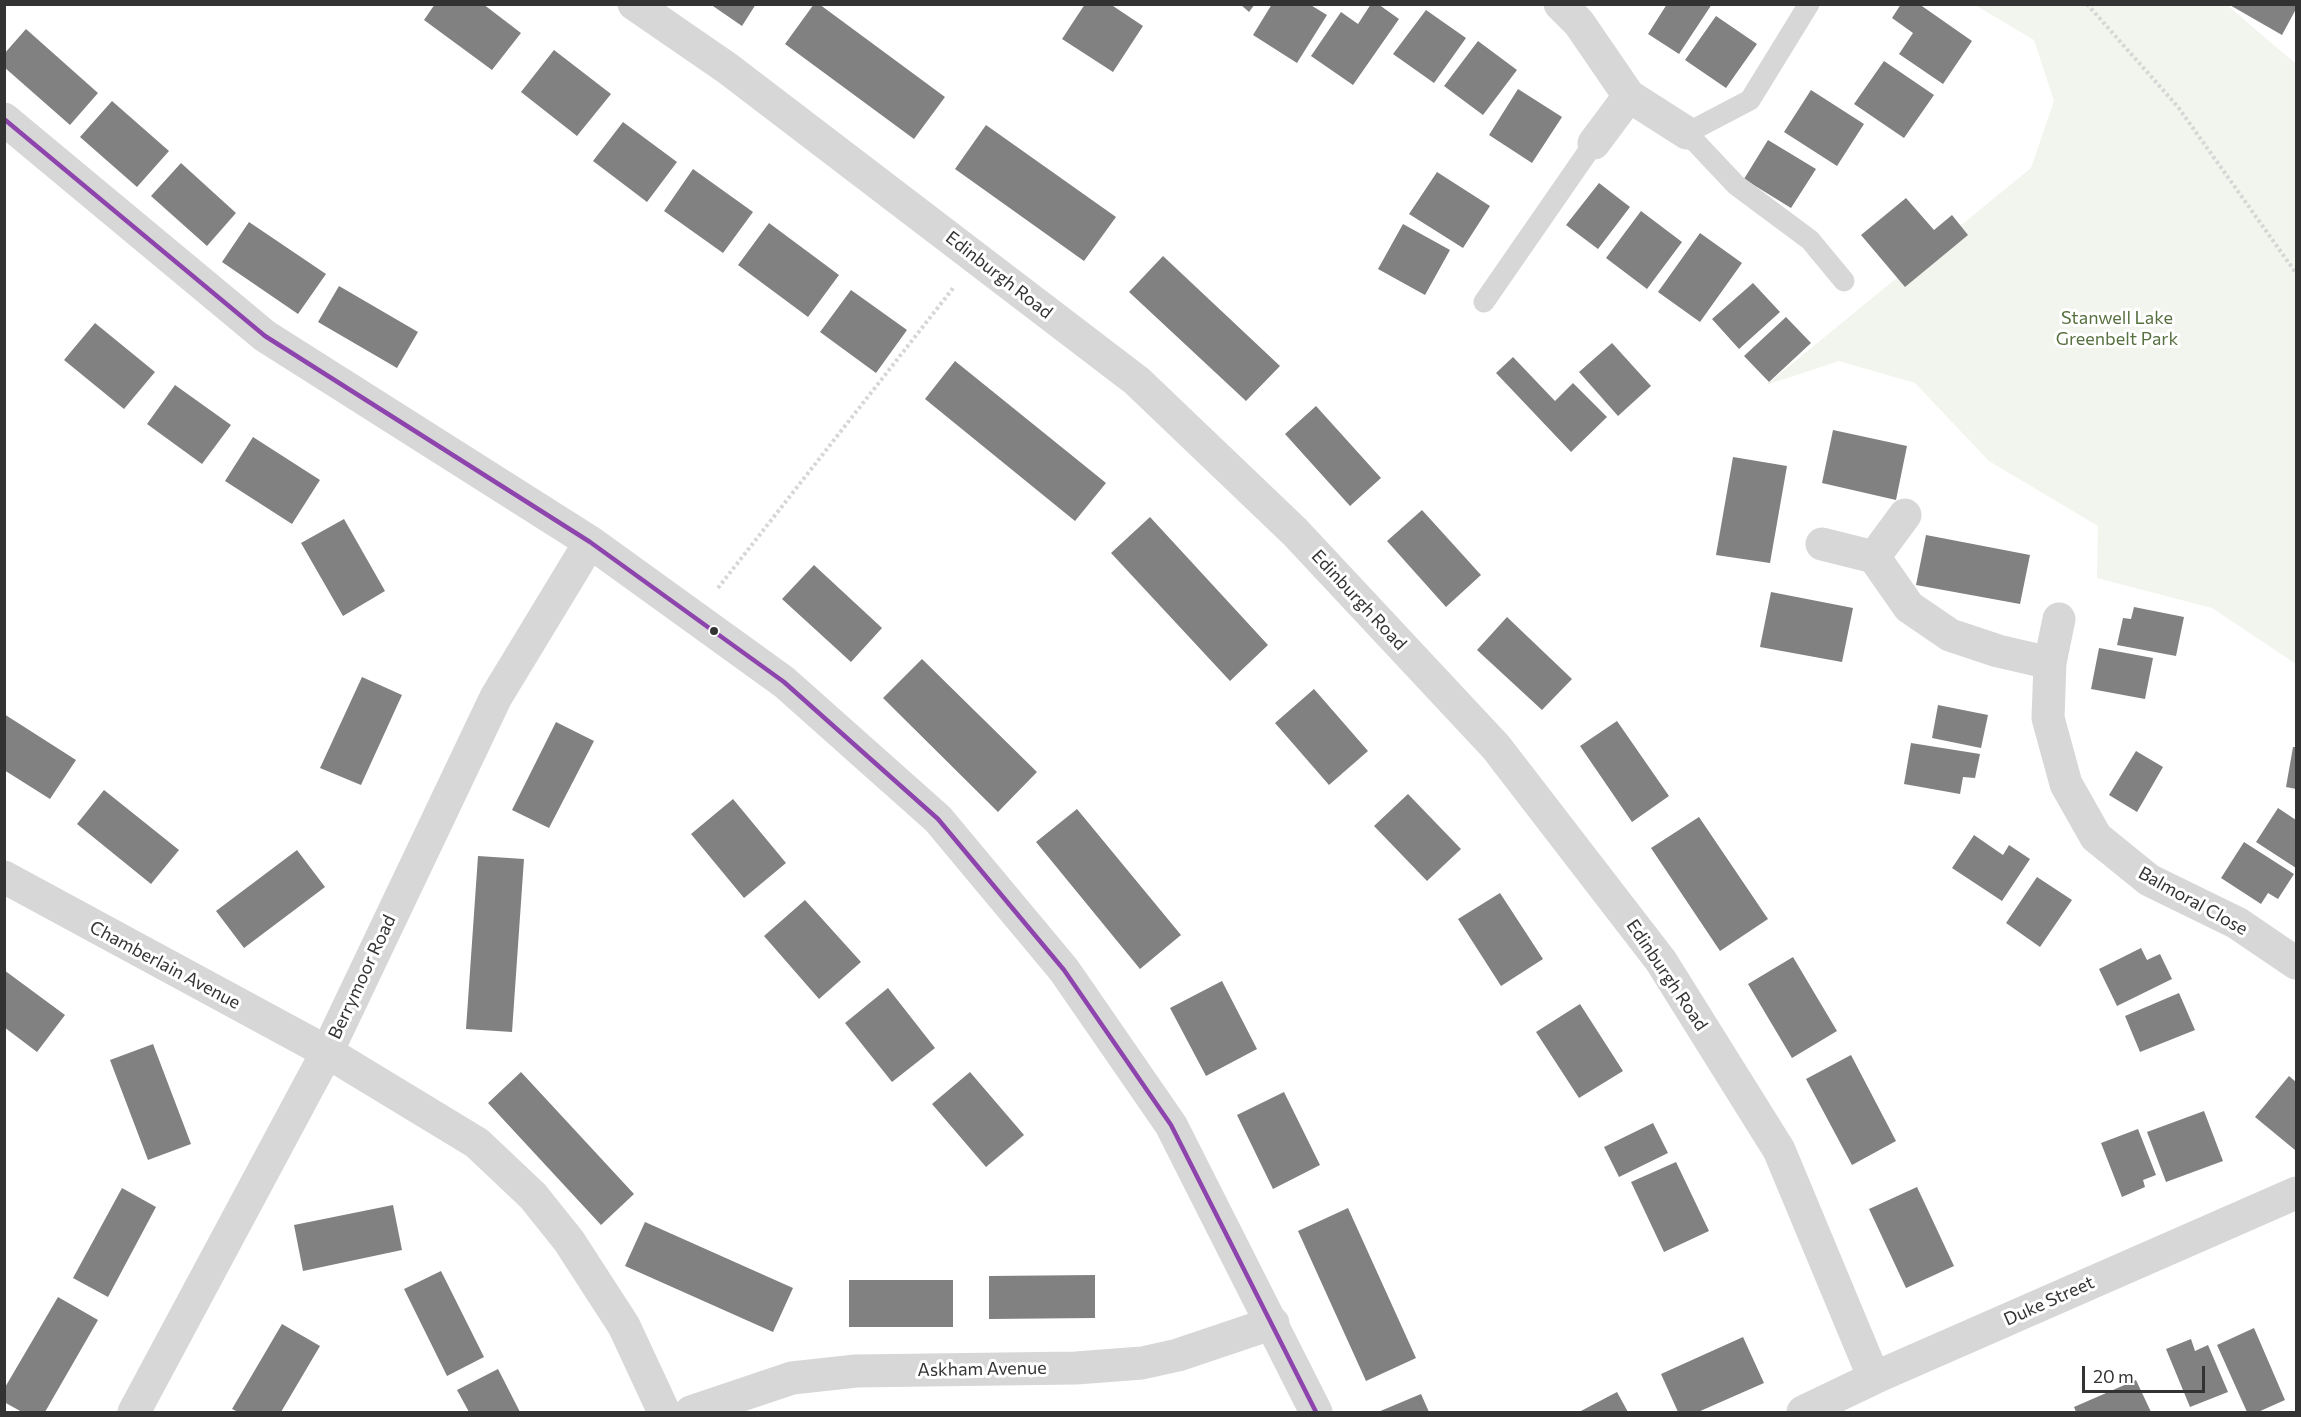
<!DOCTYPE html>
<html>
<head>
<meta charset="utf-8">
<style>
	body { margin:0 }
	#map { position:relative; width:2301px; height:1417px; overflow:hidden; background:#fff; font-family:Commissioner,sans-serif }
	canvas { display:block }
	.frame { position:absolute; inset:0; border:6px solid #333; pointer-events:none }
	.scale { position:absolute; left:2082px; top:1366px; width:123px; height:27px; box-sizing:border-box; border:3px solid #333; border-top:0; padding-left:8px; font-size:18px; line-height:21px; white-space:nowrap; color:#333; -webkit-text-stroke:4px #fff; paint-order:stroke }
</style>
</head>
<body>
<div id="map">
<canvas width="2301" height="1417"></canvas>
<div class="frame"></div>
<div class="scale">20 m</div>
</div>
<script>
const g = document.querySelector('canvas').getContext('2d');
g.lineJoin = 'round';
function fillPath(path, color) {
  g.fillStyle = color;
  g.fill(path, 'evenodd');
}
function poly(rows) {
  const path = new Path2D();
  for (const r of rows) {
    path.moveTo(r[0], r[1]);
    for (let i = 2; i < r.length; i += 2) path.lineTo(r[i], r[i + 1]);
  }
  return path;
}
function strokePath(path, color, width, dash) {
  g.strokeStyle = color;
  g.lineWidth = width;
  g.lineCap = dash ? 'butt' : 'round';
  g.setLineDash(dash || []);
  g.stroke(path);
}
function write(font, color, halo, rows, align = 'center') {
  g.font = font + ' Commissioner,sans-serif';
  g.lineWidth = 6;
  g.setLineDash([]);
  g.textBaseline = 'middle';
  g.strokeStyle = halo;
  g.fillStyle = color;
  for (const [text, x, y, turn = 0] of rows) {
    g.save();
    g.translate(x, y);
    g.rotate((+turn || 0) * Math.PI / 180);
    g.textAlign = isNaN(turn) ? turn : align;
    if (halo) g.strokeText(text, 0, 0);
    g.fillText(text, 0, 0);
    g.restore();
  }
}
fillPath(poly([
	[1975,5,2227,5,2296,64,2296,664,2212,608,2097,578,2098,526,1989,461,1915,383,1839,361,1766,385,2031,168,2054,101,2034,40]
]), '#f1f5ed');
fillPath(poly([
	[435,4,483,4,521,33,492,70,424,20],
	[710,4,756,4,742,26],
	[814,4,819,4,945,97,914,139,785,44],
	[1085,4,1110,4,1143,26,1113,72,1062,39],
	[1240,4,1255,4,1249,12],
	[1272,4,1309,4,1327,15,1297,63,1253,35],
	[1371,4,1378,4,1399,19,1353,85,1311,56,1341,12,1358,24],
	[1667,4,1712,4,1679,54,1648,34],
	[1901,4,1919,4,1972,41,1943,84,1899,54,1913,33,1892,18],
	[2228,4,2296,4,2296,9,2282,35],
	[1426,10,1466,38,1434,83,1393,54],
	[1716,16,1757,44,1726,88,1685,60],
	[26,29,98,93,70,125,4,67,4,54],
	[1478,41,1517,70,1483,115,1444,86],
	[554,50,611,94,577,136,521,92],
	[1884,61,1934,95,1904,138,1854,104],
	[1518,89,1562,117,1532,163,1489,135],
	[1811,90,1864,124,1837,166,1784,132],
	[112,101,169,151,137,187,80,137],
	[623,122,677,162,647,202,593,161],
	[986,125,1116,217,1084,261,955,169],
	[1768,140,1816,169,1791,208,1744,179],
	[181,163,236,213,207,246,151,196],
	[693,169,753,212,723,253,664,211],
	[1437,172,1490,206,1463,248,1409,214],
	[1599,183,1630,207,1598,249,1566,225],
	[1906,198,1934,230,1952,215,1968,235,1905,287,1861,235],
	[1641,211,1682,242,1647,289,1606,258],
	[249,222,326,274,298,314,222,262],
	[769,223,839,275,808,317,738,265],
	[1403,224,1450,250,1425,295,1378,269],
	[1700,233,1742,263,1700,322,1658,292],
	[1163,256,1280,366,1246,401,1129,292],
	[1753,283,1780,312,1739,349,1712,319],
	[339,286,418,332,397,368,318,322],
	[851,290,907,330,876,373,820,332],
	[1786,317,1811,343,1769,382,1744,356],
	[95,323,155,372,124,409,64,360],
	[1612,343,1651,386,1618,416,1579,372],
	[1513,357,1555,401,1573,383,1607,417,1571,452,1496,373],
	[955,361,1106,483,1075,521,925,399],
	[175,385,231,425,202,464,147,424],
	[1316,406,1381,478,1350,506,1285,434],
	[1833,430,1907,446,1896,500,1822,483],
	[253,437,320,480,292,524,225,481],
	[1733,457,1787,466,1770,563,1716,555],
	[1422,510,1481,575,1446,607,1387,541],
	[1150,517,1268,645,1230,681,1111,553],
	[344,519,385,591,343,616,301,543],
	[1926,535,2030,555,2020,604,1916,585],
	[814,565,882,628,851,662,782,599],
	[1771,592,1853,608,1842,662,1760,647],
	[2134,607,2184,617,2176,656,2117,645,2123,618,2131,619],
	[1507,617,1572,679,1542,710,1477,650],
	[2099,648,2153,658,2145,699,2091,689],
	[922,659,1037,772,998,812,883,698],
	[362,677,402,695,361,785,320,768],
	[1314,689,1368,751,1329,785,1275,723],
	[1938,705,1988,715,1981,748,1932,738],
	[4,714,76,760,50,799,4,770],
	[1617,721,1669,796,1632,822,1580,746],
	[556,722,594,741,549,828,512,810],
	[1911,743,1980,754,1975,778,1963,777,1960,794,1904,784],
	[2293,747,2296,747,2296,789,2286,787],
	[2136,751,2163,767,2137,812,2109,795],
	[104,790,179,850,151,884,77,824],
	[1408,794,1461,849,1427,881,1374,826],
	[733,799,786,863,744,898,691,834],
	[2278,808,2296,820,2296,868,2256,842],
	[1077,809,1181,935,1140,969,1036,842],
	[1699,817,1768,919,1720,951,1651,848],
	[1974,835,2003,855,2009,845,2030,859,2002,901,1952,868],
	[2244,842,2294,874,2278,899,2268,893,2261,904,2221,878],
	[297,850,325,887,244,948,216,911],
	[478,856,524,859,512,1032,466,1029],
	[2037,877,2072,900,2040,947,2006,923],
	[1500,893,1543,959,1501,986,1458,919],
	[805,900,861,962,819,999,764,936],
	[2141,948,2147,960,2160,954,2172,979,2117,1006,2099,969],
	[1793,957,1837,1031,1792,1058,1748,984],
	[4,970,65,1015,37,1052,4,1027],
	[1222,981,1257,1049,1206,1076,1170,1008],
	[888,988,935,1048,892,1082,845,1023],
	[2179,993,2195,1030,2140,1052,2125,1016],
	[1580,1004,1623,1071,1579,1098,1536,1032],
	[153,1044,191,1144,148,1160,110,1060],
	[1851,1055,1896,1141,1852,1165,1806,1079],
	[521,1072,634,1194,601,1225,488,1103],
	[970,1072,1024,1135,986,1167,932,1104],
	[2289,1076,2296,1082,2295,1150,2255,1117],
	[1284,1092,1320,1165,1273,1189,1237,1115],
	[2204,1111,2223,1161,2166,1182,2147,1132],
	[1653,1123,1668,1153,1619,1177,1604,1147],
	[2138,1129,2156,1175,2143,1180,2145,1187,2122,1197,2101,1143],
	[1676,1162,1709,1231,1664,1252,1631,1182],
	[1917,1187,1954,1266,1906,1288,1869,1209],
	[122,1188,156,1207,108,1297,73,1278],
	[393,1205,402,1250,303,1271,294,1225],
	[1348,1208,1416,1358,1366,1381,1298,1231],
	[645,1222,793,1288,773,1332,625,1266],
	[441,1271,484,1357,447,1376,404,1289],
	[1095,1275,1095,1318,989,1319,989,1276],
	[849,1280,953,1280,953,1327,849,1327],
	[58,1297,98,1320,45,1412,22,1412,4,1402,4,1389],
	[282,1324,320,1346,281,1412,238,1412,232,1409],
	[2254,1328,2285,1400,2258,1412,2247,1412,2217,1345],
	[1743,1337,1764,1383,1698,1412,1678,1412,1661,1374],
	[2191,1339,2195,1351,2208,1345,2228,1392,2190,1407,2166,1349],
	[498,1369,520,1412,469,1412,457,1390],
	[2136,1380,2151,1412,2076,1412,2074,1407],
	[1617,1392,1628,1412,1579,1412],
	[1421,1394,1429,1412,1378,1412]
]), '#818181');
strokePath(poly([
	[2087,4,2178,107,2296,273],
	[718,588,954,287]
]), '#d6d6d6', 4, [3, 3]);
strokePath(poly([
	[1809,4,1750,100,1687,133,1736,185,1810,240,1844,281],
	[1484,302,1594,143]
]), '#d7d7d7', 21);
strokePath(poly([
	[634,4,727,68,1137,381,1295,532,1496,747,1661,961,1779,1150,1874,1378],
	[1560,4,1579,23,1629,96,1687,133],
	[4,119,265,336,590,542,784,682,938,819,1064,970,1171,1125,1316,1412],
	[1594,143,1629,96],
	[1905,515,1874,557,1909,607,1950,635,1998,651,2050,663,2048,718,2066,784,2096,837,2149,880,2237,923,2296,963],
	[1822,544,1874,557],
	[2050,663,2059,619],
	[4,877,327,1052,477,1143,533,1196,569,1241,624,1326,664,1412],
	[134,1412,327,1052,496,697,590,542],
	[691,1412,792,1378,856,1371,1076,1368,1142,1363,1178,1355,1273,1323],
	[1803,1412,1874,1378,2296,1193]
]), '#d7d7d7', 33);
strokePath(poly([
	[4,119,265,336,590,542,784,682,938,819,1064,970,1171,1125,1316,1412]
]), '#8e44ad', 4.5);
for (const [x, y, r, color] of [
	[714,631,5,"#333"]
]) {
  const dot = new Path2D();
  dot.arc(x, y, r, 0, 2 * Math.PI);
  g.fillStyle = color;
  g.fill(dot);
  strokePath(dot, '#fff', 2);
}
write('18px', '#333', '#fff', [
	["Edinburgh Road",999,275,38],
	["Edinburgh Road",1359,600,47],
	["Balmoral Close",2193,901,29],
	["Chamberlain Avenue",165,965,28],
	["Edinburgh Road",1667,975,56],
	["Berrymoor Road",362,977,-65],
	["Duke Street",2049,1301,-24],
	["Askham Avenue",982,1369,-1]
]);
write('18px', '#56703f', '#fff', [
	["Stanwell Lake",2117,318],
	["Greenbelt Park",2117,339]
]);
</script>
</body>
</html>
